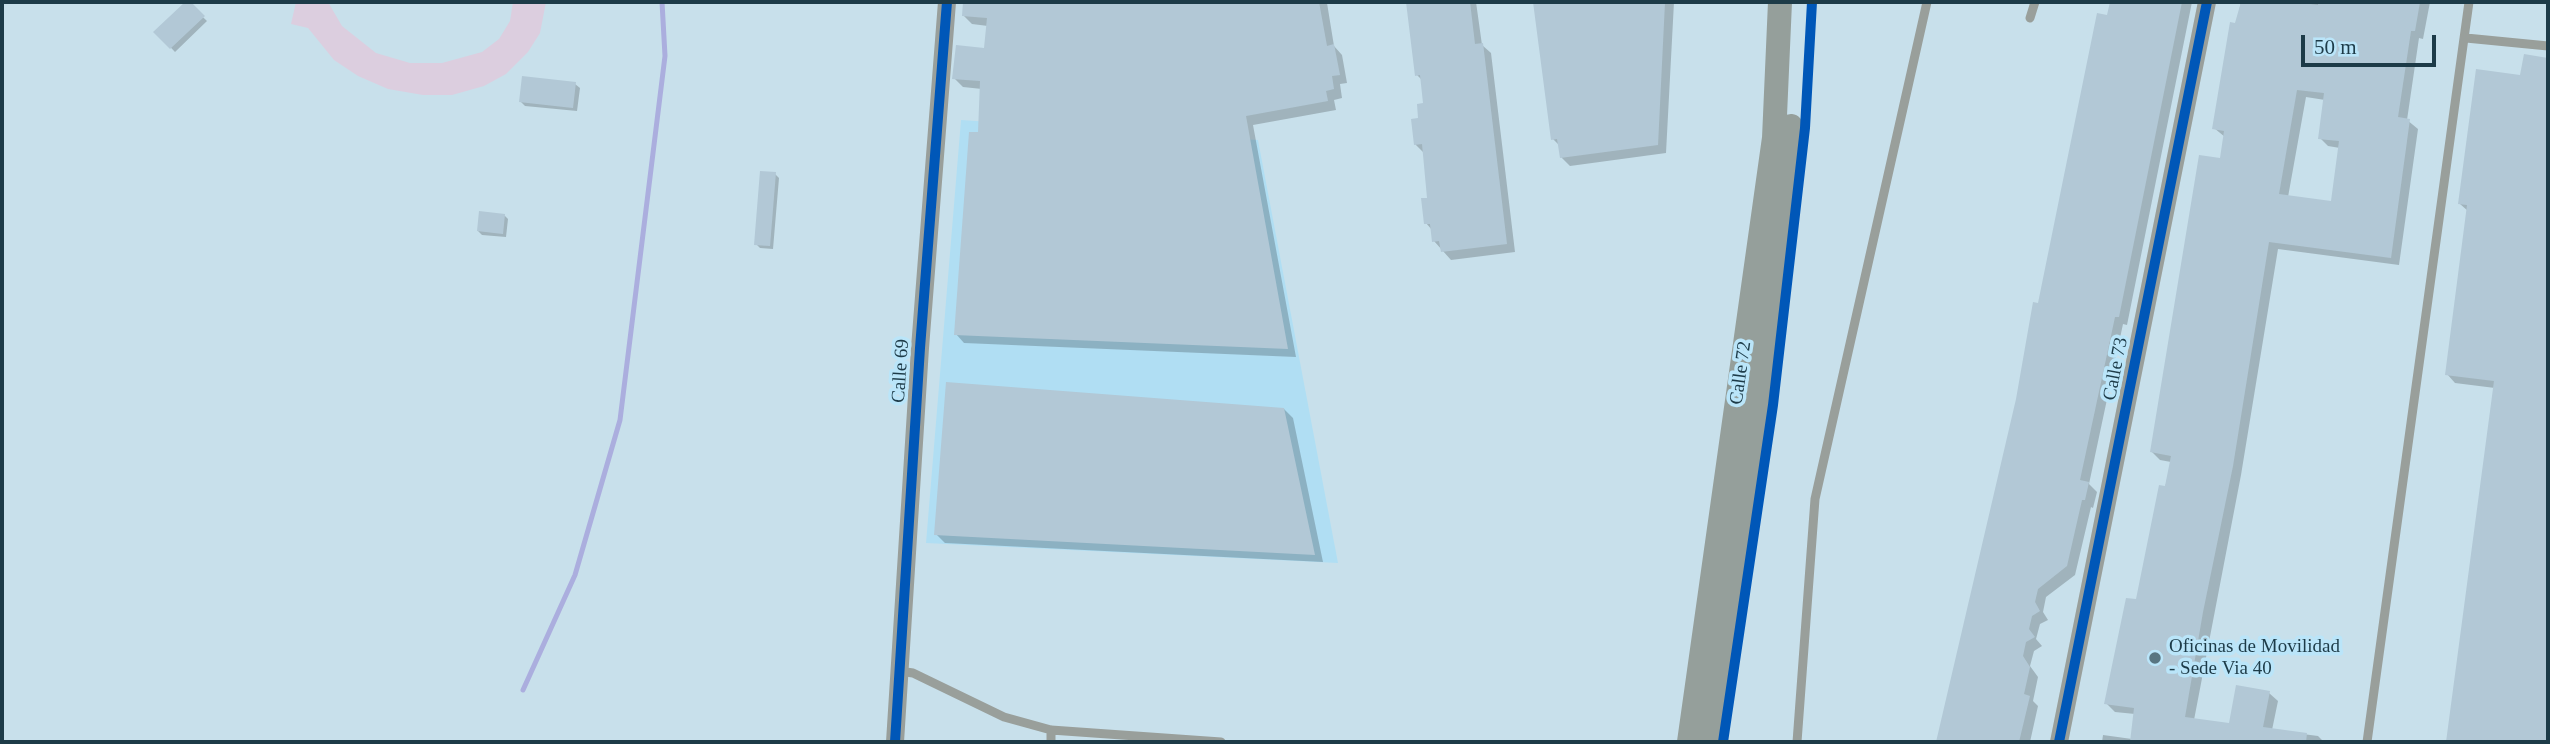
<!DOCTYPE html>
<html>
<head>
<meta charset="utf-8">
<style>
	body { margin:0 }
	#map { position:relative; width:2550px; height:744px; overflow:hidden; background:#c8e0eb; font-family:Georgia,serif }
	canvas { display:block }
	.frame { position:absolute; inset:0; border:4px solid #1d3b48; pointer-events:none }
	.scale { position:absolute; left:2301px; top:35px; width:135px; height:32px; box-sizing:border-box; border:4px solid #1d3b48; border-top:0; padding-left:9px; font-size:21px; line-height:24px; white-space:nowrap; color:#1d3b48; -webkit-text-stroke:5px #bae5f9; paint-order:stroke }
</style>
</head>
<body>
<div id="map">
<canvas width="2550" height="744"></canvas>
<div class="frame"></div>
<div class="scale">50 m</div>
</div>
<script>
const g = document.querySelector('canvas').getContext('2d');
g.lineJoin = 'round';
function fillPath(path, color) {
  g.fillStyle = color;
  g.fill(path, 'evenodd');
}
function poly(rows) {
  const path = new Path2D();
  for (const r of rows) {
    path.moveTo(r[0], r[1]);
    for (let i = 2; i < r.length; i += 2) path.lineTo(r[i], r[i + 1]);
  }
  return path;
}
function strokePath(path, color, width, dash) {
  g.strokeStyle = color;
  g.lineWidth = width;
  g.lineCap = dash ? 'butt' : 'round';
  g.setLineDash(dash || []);
  g.stroke(path);
}
function write(font, color, halo, rows, align = 'center') {
  g.font = font + ' Georgia,serif';
  g.lineWidth = 7;
  g.setLineDash([]);
  g.textBaseline = 'middle';
  g.strokeStyle = halo;
  g.fillStyle = color;
  for (const [text, x, y, turn = 0] of rows) {
    g.save();
    g.translate(x, y);
    g.rotate((+turn || 0) * Math.PI / 180);
    g.textAlign = isNaN(turn) ? turn : align;
    if (halo) g.strokeText(text, 0, 0);
    g.fillText(text, 0, 0);
    g.restore();
  }
}
fillPath(poly([
	[961,120,1258,140,1338,563,926,543]
]), '#b0def3');
fillPath(poly([
	[296,2,328,2,342,26,376,53,410,63,442,63,482,52,499,39,510,21,513,2,546,2,540,33,528,52,506,74,484,86,452,95,423,95,388,89,358,76,334,60,308,28,291,24]
]), '#dccedf');
fillPath(poly([
	[187,2,207,21,175,52,156,32],
	[965,2,1332,2,1327,3,1334,46,1342,55,1347,83,1340,84,1342,98,1334,100,1336,110,1253,125,1296,357,964,343,956,334,979,134,982,89,963,87,954,78,985,50,988,26,972,24,963,15],
	[1407,2,1476,2,1482,45,1491,53,1515,252,1451,260,1434,241,1432,230,1426,223,1429,199,1424,153,1415,144,1425,105,1422,80,1417,75],
	[1535,2,1674,2,1666,153,1570,166,1561,157,1560,146,1553,139],
	[2112,2,2192,2,2127,325,2123,324,2089,484,2097,492,2093,508,2091,507,2075,575,2046,597,2043,612,2048,620,2040,624,2036,639,2042,646,2034,651,2030,666,2038,677,2033,701,2038,706,2030,742,1938,742],
	[2241,2,2430,2,2423,39,2419,38,2407,120,2418,129,2399,265,2278,249,2241,475,2194,720,2230,725,2269,693,2278,701,2272,730,2318,736,2324,742,2102,742,2103,735,2132,739,2135,714,2115,712,2106,703,2138,602,2171,462,2160,460,2152,452,2221,160,2225,137,2214,128],
	[2306,97,2325,100,2320,138,2328,146,2340,148,2332,203,2288,197],
	[2525,56,2548,60,2548,742,2448,742,2495,388,2455,383,2447,374,2468,211,2460,204,2522,77],
	[575,84,580,88,577,111,525,106,521,102],
	[775,174,779,178,773,249,760,248,756,244],
	[504,215,508,219,506,237,482,235,478,231],
	[1284,409,1293,418,1323,562,945,543,936,534]
]), '#0003');
strokePath(poly([
	[523,690,575,575,620,420,665,56,662,2]
]), '#abaede', 5);
fillPath(poly([
	[185,2,191,2,205,16,170,49,153,32],
	[963,2,1319,2,1327,46,1334,44,1340,75,1332,76,1334,89,1326,91,1328,101,1246,116,1288,349,954,335,969,132,978,132,980,81,952,79,956,45,984,48,987,18,962,16],
	[1406,2,1470,2,1475,44,1483,43,1507,244,1441,252,1439,241,1432,242,1430,224,1424,224,1421,198,1427,198,1422,144,1414,145,1411,119,1418,118,1417,104,1423,103,1420,75,1415,76],
	[1533,2,1665,2,1658,145,1560,158,1557,139,1551,140],
	[2110,2,2182,2,2119,317,2115,317,2080,480,2089,482,2085,500,2082,500,2067,566,2038,589,2035,602,2040,611,2032,616,2029,629,2035,637,2026,642,2023,656,2030,667,2024,694,2030,696,2019,742,1936,742,2016,399,2033,302,2038,303,2097,13,2107,15],
	[2241,2,2294,2,2318,5,2318,2,2420,2,2415,31,2411,31,2398,117,2410,119,2391,258,2269,242,2233,466,2203,612,2185,717,2229,723,2236,685,2270,691,2263,727,2307,733,2306,742,2130,742,2134,708,2104,704,2126,598,2136,599,2159,485,2165,486,2171,456,2150,452,2199,155,2220,158,2224,131,2212,129,2230,22,2235,23],
	[2297,90,2324,93,2318,139,2339,141,2331,201,2279,194],
	[2524,54,2548,58,2548,742,2446,742,2494,381,2445,375,2467,205,2458,204,2476,69,2520,75],
	[522,76,576,82,573,108,519,102],
	[760,171,776,172,770,246,754,245],
	[479,211,505,214,503,234,477,231],
	[946,382,1284,408,1315,555,934,535]
]), '#b2c8d6');
strokePath(poly([
	[2030,18,2035,2],
	[2466,38,2548,46],
	[899,671,913,673,1004,717,1051,730,1221,742],
	[1051,742,1051,730],
	[1797,742,1815,499,1927,2],
	[2367,742,2469,2]
]), '#999f9b', 9);
strokePath(poly([
	[895,742,920,348,947,2],
	[2059,742,2207,2]
]), '#999f9b', 18);
strokePath(poly([
	[1689,742,1774,138,1780,2],
	[1709,742,1782,230,1791,126]
]), '#959f9b', 24);
strokePath(poly([
	[895,742,920,348,947,2],
	[1723,742,1773,405,1805,128,1812,2],
	[2059,742,2207,2]
]), '#0057b8', 10);
for (const [x, y, r, color] of [
	[2155,658,7,"#597581"]
]) {
  const dot = new Path2D();
  dot.arc(x, y, r, 0, 2 * Math.PI);
  g.fillStyle = color;
  g.fill(dot);
  strokePath(dot, '#bae5f9', 2.5);
}
write('19px', '#1d3b48', '#bae5f9', [
	["Calle 73",2116,369,-79],
	["Calle 69",901,371,-86],
	["Calle 72",1741,373,-82]
]);
write('19px', '#1d3b48', '#bae5f9', [
	["Oficinas de Movilidad",2169,647],
	["- Sede Via 40",2169,669]
], 'left');
</script>
</body>
</html>
